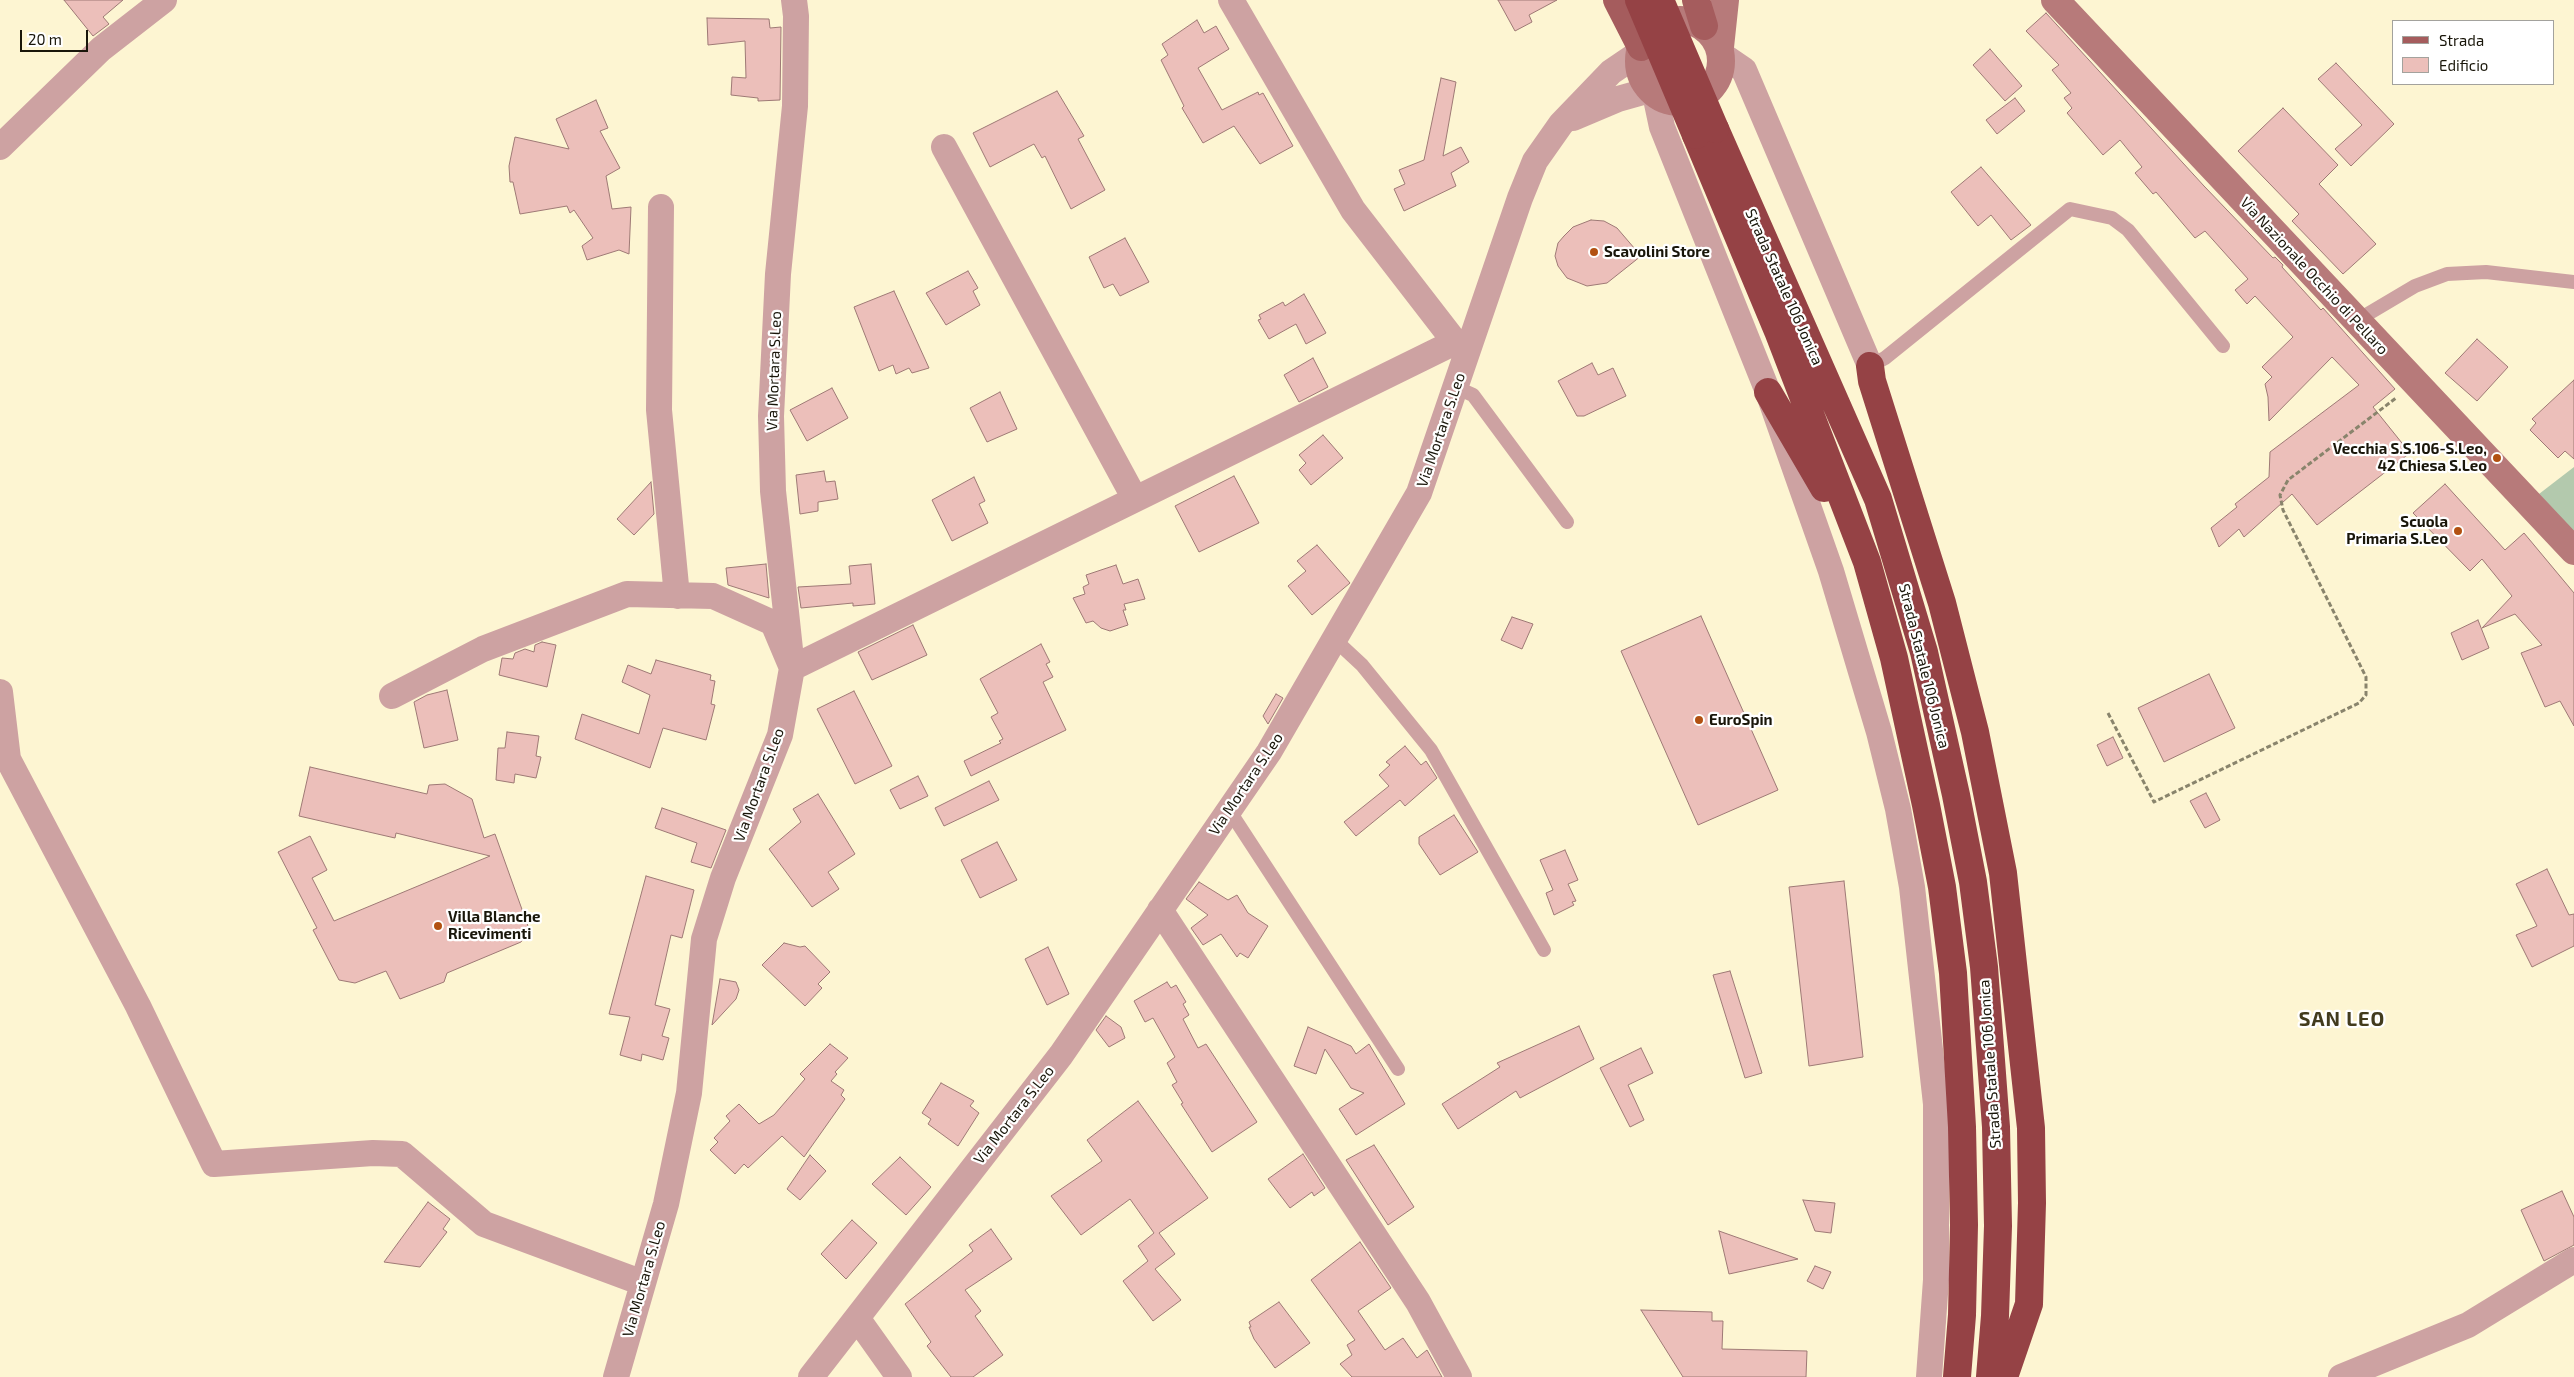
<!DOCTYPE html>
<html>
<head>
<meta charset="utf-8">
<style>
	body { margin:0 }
	#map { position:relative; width:2574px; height:1377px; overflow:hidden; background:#fdf5d2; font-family:"Exo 2",sans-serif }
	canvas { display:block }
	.legend { position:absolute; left:2392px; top:20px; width:162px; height:65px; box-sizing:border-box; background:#fff; border:1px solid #a3a29d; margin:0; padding:6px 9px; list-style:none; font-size:15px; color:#19160a }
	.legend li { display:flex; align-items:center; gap:10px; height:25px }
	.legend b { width:25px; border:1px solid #a3a29d }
	.scale { position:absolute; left:20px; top:30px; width:68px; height:22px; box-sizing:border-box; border:2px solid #19160a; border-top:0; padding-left:6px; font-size:15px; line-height:18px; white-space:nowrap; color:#19160a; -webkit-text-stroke:4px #fff; paint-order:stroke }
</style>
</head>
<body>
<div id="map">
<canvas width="2574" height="1377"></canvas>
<ul class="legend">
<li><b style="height:6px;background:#a55c5d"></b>Strada</li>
<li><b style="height:14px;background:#ecbfba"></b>Edificio</li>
</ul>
<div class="scale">20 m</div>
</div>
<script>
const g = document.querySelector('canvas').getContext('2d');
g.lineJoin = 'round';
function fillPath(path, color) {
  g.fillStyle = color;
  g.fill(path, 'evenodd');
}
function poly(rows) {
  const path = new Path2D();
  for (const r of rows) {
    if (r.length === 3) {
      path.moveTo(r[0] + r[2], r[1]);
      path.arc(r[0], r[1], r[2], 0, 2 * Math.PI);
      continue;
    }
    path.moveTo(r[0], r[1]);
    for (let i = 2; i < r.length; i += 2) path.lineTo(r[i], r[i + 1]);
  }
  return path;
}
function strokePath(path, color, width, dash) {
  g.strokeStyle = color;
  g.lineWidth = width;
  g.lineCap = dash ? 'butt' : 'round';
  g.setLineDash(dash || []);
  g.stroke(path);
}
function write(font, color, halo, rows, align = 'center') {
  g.font = font + ' "Exo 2",sans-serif';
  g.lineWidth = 4.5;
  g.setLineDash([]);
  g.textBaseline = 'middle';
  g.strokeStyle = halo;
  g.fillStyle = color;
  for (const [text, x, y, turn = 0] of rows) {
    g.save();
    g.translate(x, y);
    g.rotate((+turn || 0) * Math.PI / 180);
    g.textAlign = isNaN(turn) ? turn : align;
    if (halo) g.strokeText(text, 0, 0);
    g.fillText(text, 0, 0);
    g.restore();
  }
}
fillPath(poly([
	[2574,467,2574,532,2539,494]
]), '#b3c9ad');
const building = poly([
	[64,0,123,0,103,17,109,24,93,36,64,0],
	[1498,0,1557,0,1529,15,1532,22,1515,31,1498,0],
	[2046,13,2204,186,2273,258,2275,257,2283,265,2282,267,2321,310,2323,308,2395,389,2373,407,2410,453,2317,525,2292,494,2244,537,2239,529,2219,547,2211,528,2237,507,2235,504,2269,477,2270,452,2359,385,2332,357,2269,421,2268,397,2265,384,2272,377,2262,367,2293,337,2255,296,2247,304,2235,290,2248,279,2205,231,2195,238,2156,192,2153,194,2135,173,2142,167,2120,140,2103,155,2067,113,2072,108,2064,98,2071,93,2052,70,2059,65,2026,31,2046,13],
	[707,18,769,19,770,28,781,27,780,100,758,101,758,98,731,95,732,77,746,78,745,41,708,45,707,18],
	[1197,20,1204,33,1216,26,1229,49,1198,68,1222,110,1258,92,1259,95,1263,93,1293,146,1260,164,1234,126,1203,143,1182,108,1184,106,1161,60,1168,55,1162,44,1197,20],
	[1990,49,2022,86,2005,101,1973,65,1990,49],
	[2336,63,2394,124,2351,166,2335,149,2362,125,2318,79,2336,63],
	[1441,78,1456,82,1443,156,1461,147,1469,162,1451,173,1456,186,1404,211,1394,189,1405,184,1399,170,1424,160,1441,78],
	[1057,91,1084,136,1078,139,1105,190,1071,209,1045,156,1042,158,1034,144,990,167,973,133,1057,91],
	[2015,98,2025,111,1997,134,1986,120,2015,98],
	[596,100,608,128,600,131,620,168,606,176,612,209,631,207,629,254,619,250,587,260,582,246,593,238,574,210,570,213,567,206,520,214,513,182,510,182,509,166,515,137,569,149,556,119,596,100],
	[2283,108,2338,165,2319,184,2376,244,2343,274,2292,221,2299,214,2238,151,2283,108],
	[1981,167,2031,225,2011,240,1991,215,1978,226,1951,192,1981,167],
	[1591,220,1604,221,1617,228,1641,256,1607,283,1587,286,1567,278,1558,266,1555,256,1558,243,1564,236,1573,227,1591,220],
	[1125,238,1149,282,1120,296,1113,284,1104,288,1089,257,1125,238],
	[968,271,978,288,973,291,980,305,946,325,926,293,968,271],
	[894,291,929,368,912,373,909,368,896,374,893,365,879,371,854,307,894,291],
	[1304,294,1326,333,1306,344,1296,324,1269,339,1258,320,1261,319,1259,315,1283,302,1285,306,1304,294],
	[2477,339,2508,367,2477,401,2445,373,2477,339],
	[1313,358,1328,387,1299,402,1284,375,1313,358],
	[1592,363,1598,375,1613,368,1626,396,1584,416,1577,416,1558,381,1592,363],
	[2574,380,2574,459,2565,451,2558,458,2530,430,2536,423,2532,419,2574,380],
	[832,388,848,418,807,441,790,410,832,388],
	[1000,392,1017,429,987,442,970,408,1000,392],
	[1323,435,1343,458,1311,485,1299,470,1306,463,1299,455,1323,435],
	[824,471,826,482,835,481,838,499,818,502,818,511,800,514,796,475,824,471],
	[1234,476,1259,523,1199,552,1175,506,1234,476],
	[974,477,985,501,979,504,988,523,952,541,932,500,974,477],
	[651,482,654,514,634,535,617,519,651,482],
	[2445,484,2505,550,2524,533,2574,593,2574,726,2560,701,2545,707,2521,653,2542,645,2515,614,2482,628,2512,596,2482,559,2470,571,2413,513,2445,484],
	[1317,545,1350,583,1312,615,1288,586,1306,571,1297,561,1317,545],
	[766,564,769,598,728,585,726,568,766,564],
	[871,564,875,604,853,606,853,603,801,608,798,587,851,584,849,566,871,564],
	[1116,565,1123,584,1138,579,1145,599,1124,604,1126,610,1123,610,1128,625,1110,631,1101,628,1093,621,1086,623,1073,598,1085,594,1083,587,1089,584,1086,575,1116,565],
	[1701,616,1778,790,1698,825,1621,651,1701,616],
	[1512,617,1533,624,1522,649,1501,640,1512,617],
	[2478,620,2489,648,2462,660,2451,633,2478,620],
	[913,625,927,655,872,680,858,652,913,625],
	[542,642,556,645,547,687,499,675,502,658,513,659,515,653,525,649,534,652,535,645,542,642],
	[1041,644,1050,662,1046,664,1053,677,1043,682,1066,730,971,776,964,761,1001,743,999,741,1003,739,991,717,998,713,980,679,1041,644],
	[656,660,711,675,710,680,715,681,711,704,715,705,706,740,663,728,650,768,575,739,582,714,639,734,650,695,622,682,628,665,651,674,656,660],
	[2209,674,2235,728,2164,762,2138,708,2209,674],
	[447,690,458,740,424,748,414,702,427,695,447,690],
	[854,691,892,766,855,784,817,709,854,691],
	[1276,694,1283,698,1268,724,1263,716,1276,694],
	[507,732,539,736,536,756,541,757,536,778,515,774,514,783,496,780,498,748,505,748,507,732],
	[2113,737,2123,758,2107,766,2097,745,2113,737],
	[1405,746,1421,765,1426,761,1437,778,1405,806,1400,800,1356,836,1344,822,1389,786,1379,775,1390,765,1386,762,1405,746],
	[310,767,427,794,429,785,445,784,472,799,484,838,495,834,529,929,521,942,447,973,444,982,400,999,386,971,355,983,339,980,313,930,317,928,278,852,310,836,327,870,312,878,334,921,490,856,396,833,395,838,299,816,310,767],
	[918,776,928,796,900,809,890,790,918,776],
	[989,781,999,800,944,826,935,808,989,781],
	[2206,793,2220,820,2205,828,2190,801,2206,793],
	[818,794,855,854,828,872,839,889,812,907,769,849,801,822,793,809,818,794],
	[662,808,726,830,711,868,691,862,697,843,655,828,662,808],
	[1454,815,1478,852,1440,875,1419,844,1419,837,1454,815],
	[997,842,1017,880,980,898,961,860,997,842],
	[1565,850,1578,880,1568,884,1576,901,1572,902,1574,905,1554,915,1546,893,1553,890,1540,860,1565,850],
	[2547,869,2569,915,2574,914,2574,946,2532,967,2516,935,2537,926,2516,884,2547,869],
	[646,876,694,890,682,938,671,935,655,1005,670,1009,662,1036,669,1038,663,1060,642,1054,641,1061,620,1055,630,1017,609,1014,646,876],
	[1844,881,1863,1057,1809,1066,1789,887,1844,881],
	[1199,882,1228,900,1237,895,1248,913,1268,926,1248,958,1240,953,1237,957,1221,934,1203,945,1191,928,1208,915,1186,899,1199,882],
	[784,943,800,947,805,946,830,972,818,984,822,988,805,1006,762,965,784,943],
	[1048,947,1069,994,1047,1005,1025,959,1048,947],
	[1730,971,1762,1073,1745,1078,1713,975,1730,971],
	[720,979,736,982,739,990,736,999,712,1025,720,979],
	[1167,982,1171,988,1176,985,1186,1002,1183,1004,1189,1015,1183,1019,1198,1048,1206,1044,1257,1122,1212,1152,1181,1104,1183,1103,1172,1085,1177,1082,1167,1063,1175,1057,1153,1018,1145,1022,1134,1001,1167,982],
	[1106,1016,1121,1027,1125,1038,1109,1047,1096,1030,1106,1016],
	[1579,1026,1594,1059,1520,1098,1516,1091,1458,1129,1442,1104,1500,1067,1497,1063,1579,1026],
	[1308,1027,1351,1046,1356,1054,1369,1044,1405,1104,1356,1135,1339,1109,1364,1093,1351,1088,1325,1049,1316,1074,1294,1066,1308,1027],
	[830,1044,848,1058,835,1072,837,1074,831,1081,844,1090,841,1095,845,1099,804,1157,782,1136,748,1168,744,1164,735,1174,710,1150,718,1142,714,1138,730,1121,726,1116,739,1104,759,1124,774,1115,805,1079,800,1074,830,1044],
	[1641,1048,1653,1073,1628,1085,1644,1120,1630,1127,1600,1068,1641,1048],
	[941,1083,974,1101,970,1106,979,1113,958,1146,928,1124,931,1119,922,1113,941,1083],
	[1138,1101,1208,1198,1159,1233,1175,1254,1155,1269,1181,1300,1153,1321,1123,1281,1148,1261,1138,1246,1154,1233,1130,1199,1081,1235,1051,1196,1102,1161,1087,1140,1138,1101],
	[1374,1145,1414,1207,1388,1225,1346,1160,1374,1145],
	[1303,1154,1325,1188,1314,1196,1312,1192,1290,1208,1268,1179,1303,1154],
	[810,1155,826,1171,800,1200,787,1189,810,1155],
	[900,1157,931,1187,906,1215,872,1184,900,1157],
	[2562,1191,2574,1217,2574,1245,2544,1261,2521,1210,2562,1191],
	[1803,1200,1835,1203,1831,1233,1815,1231,1803,1200],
	[428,1202,450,1219,443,1229,447,1232,420,1267,384,1262,428,1202],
	[852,1220,877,1243,846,1279,821,1254,852,1220],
	[991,1229,1012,1259,965,1290,981,1311,975,1316,1003,1355,973,1377,951,1377,927,1346,931,1342,905,1304,973,1251,969,1245,991,1229],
	[1719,1231,1798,1259,1729,1274,1719,1231],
	[1360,1242,1391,1288,1358,1311,1385,1350,1403,1338,1417,1358,1427,1350,1442,1377,1352,1377,1340,1364,1352,1355,1347,1345,1355,1340,1311,1280,1360,1242],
	[1815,1266,1831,1272,1823,1289,1807,1281,1815,1266],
	[1279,1302,1310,1343,1275,1368,1254,1339,1249,1327,1251,1327,1249,1322,1279,1302],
	[1641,1310,1712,1312,1712,1321,1723,1321,1722,1349,1807,1351,1806,1377,1683,1377,1641,1310]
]);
fillPath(building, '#ecbfba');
strokePath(building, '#9e7975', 1);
strokePath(poly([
	[2108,713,2154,802,2359,703,2366,695,2366,677,2283,510,2280,495,2288,480,2396,398]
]), '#89846c', 3, [5, 2.5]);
strokePath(poly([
	[2356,321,2415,286,2447,274,2486,272,2574,282],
	[1870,366,1885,358,2070,209,2112,218,2128,230,2223,346],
	[1455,387,1473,395,1567,522],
	[1334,639,1362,665,1431,750,1544,950],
	[1229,810,1398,1069]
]), '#cda2a2', 14);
strokePath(poly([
	[1231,0,1353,210,1455,342],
	[1722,55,1744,70,1870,366],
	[1655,94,1662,127,1768,392,1831,571,1879,732,1898,809,1912,887,1936,1104,1936,1280,1929,1377],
	[1573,118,1618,99,1650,90],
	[0,147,101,49,164,0],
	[944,147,1135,499],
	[661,207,659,410,677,596],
	[0,692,8,759,138,1006,214,1164,373,1153,402,1154,484,1224,643,1283],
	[392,696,483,649,627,594,713,596,773,623,792,668,1455,342,1469,347],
	[1160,910,1418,1302,1459,1377],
	[857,1318,899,1377],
	[616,1377,666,1204,689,1093,704,939,723,878,780,735,792,668,773,491,771,416,778,274,795,106,796,16,794,0],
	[811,1377,1061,1055,1269,752,1419,493,1520,198,1535,161,1561,124,1611,72,1639,53],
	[2341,1377,2468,1325,2574,1260]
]), '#cda2a2', 26);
strokePath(poly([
	[2055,0,2574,551],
	[1680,61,41],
	[1720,47,1725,0]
]), '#b77a7a', 28);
strokePath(poly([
	[1617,0,1641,47],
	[1696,0,1704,26]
]), '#a55c5d', 28);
strokePath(poly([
	[1715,129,1878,499,1924,652,1956,795,1973,882,1984,967,1996,1127,1998,1226,1995,1316,1990,1377],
	[1696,135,1778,331,1867,562,1894,658,1926,805,1942,887,1953,973,1962,1127,1964,1225,1962,1315,1957,1377],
	[1870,366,1872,381,1942,603,1975,732,2003,873,2031,1128,2032,1203,2029,1304,2004,1377],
	[1768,392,1824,488]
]), '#954245', 28);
strokePath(poly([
	[1639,0,1696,135],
	[1660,0,1715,129]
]), '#954245', 28);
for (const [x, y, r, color] of [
	[1594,252,5,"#b25111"],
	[2497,458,5,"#b25111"],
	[2458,531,5,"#b25111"],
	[1699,720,5,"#b25111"],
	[438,926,5,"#b25111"]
]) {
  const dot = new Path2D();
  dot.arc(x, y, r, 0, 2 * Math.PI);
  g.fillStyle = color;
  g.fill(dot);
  strokePath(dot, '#fff', 2);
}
write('bold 15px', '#19160a', '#fff', [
	["Scavolini Store",1604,252],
	["Vecchia S.S.106-S.Leo,",2487,449,"right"],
	["42 Chiesa S.Leo",2487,466,"right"],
	["Scuola",2448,522,"right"],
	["Primaria S.Leo",2448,539,"right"],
	["EuroSpin",1709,720],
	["Villa Blanche",448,917],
	["Ricevimenti",448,934]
], 'left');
write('15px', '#19160a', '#fff', [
	["Via Nazionale Occhio di Pellaro",2314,276,47],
	["Strada Statale 106 Jonica",1784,287,66],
	["Via Mortara S.Leo",774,371,-88],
	["Via Mortara S.Leo",1441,430,-71],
	["Strada Statale 106 Jonica",1924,666,76],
	["Via Mortara S.Leo",1246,784,-56],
	["Via Mortara S.Leo",759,785,-70],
	["Strada Statale 106 Jonica",1990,1064,-94],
	["Via Mortara S.Leo",1014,1115,-52],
	["Via Mortara S.Leo",644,1279,-74]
]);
g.letterSpacing = '1px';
write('bold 20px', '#423b1d', '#fff', [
	["SAN LEO",2342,1019]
]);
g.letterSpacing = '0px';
</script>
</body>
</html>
